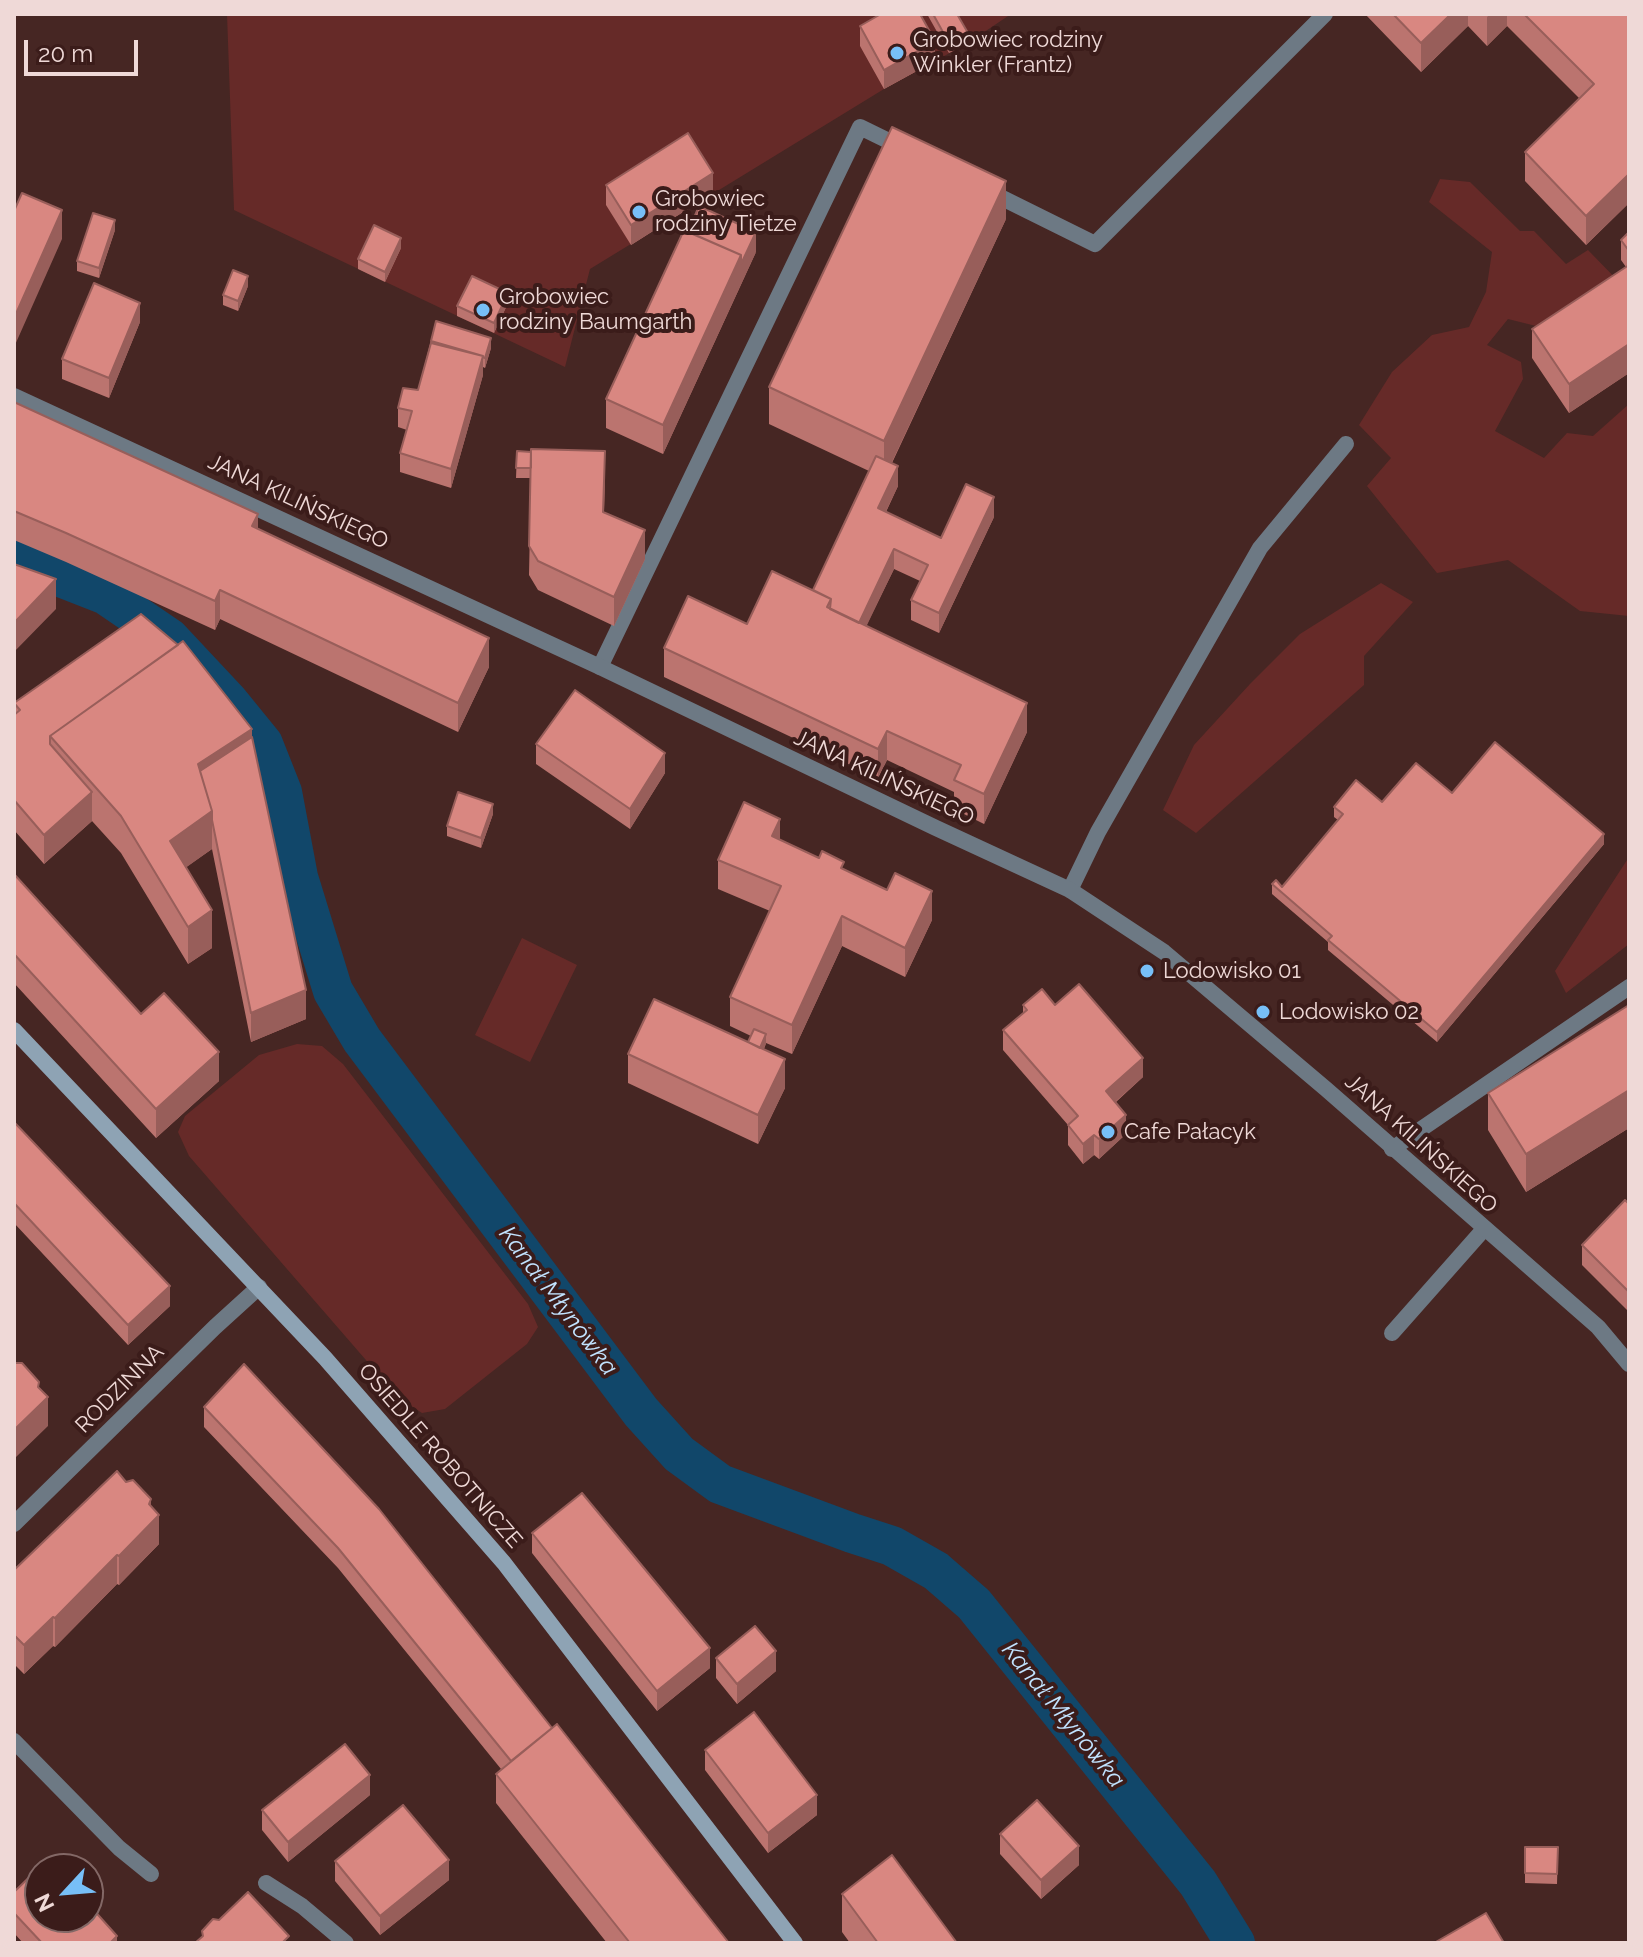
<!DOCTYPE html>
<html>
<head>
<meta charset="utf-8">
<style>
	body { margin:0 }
	#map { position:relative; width:1643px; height:1957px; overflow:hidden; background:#462623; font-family:Raleway,sans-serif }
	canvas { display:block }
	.frame { position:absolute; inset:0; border:16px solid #efd9d7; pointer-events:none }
	.north { position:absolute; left:24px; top:1853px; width:80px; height:80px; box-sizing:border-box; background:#3b1c1a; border:2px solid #836866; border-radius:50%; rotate:244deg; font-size:22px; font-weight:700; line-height:32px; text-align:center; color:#efd9d7 }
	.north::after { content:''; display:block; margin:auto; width:28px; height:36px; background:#77bff7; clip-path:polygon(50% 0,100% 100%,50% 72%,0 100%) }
	.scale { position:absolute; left:24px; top:40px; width:114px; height:36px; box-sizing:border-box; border:4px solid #efd9d7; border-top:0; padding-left:10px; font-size:24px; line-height:28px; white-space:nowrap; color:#efd9d7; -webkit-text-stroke:6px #3b1c1a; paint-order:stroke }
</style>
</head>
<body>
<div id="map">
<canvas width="1643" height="1957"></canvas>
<div class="frame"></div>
<div class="north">N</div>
<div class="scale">20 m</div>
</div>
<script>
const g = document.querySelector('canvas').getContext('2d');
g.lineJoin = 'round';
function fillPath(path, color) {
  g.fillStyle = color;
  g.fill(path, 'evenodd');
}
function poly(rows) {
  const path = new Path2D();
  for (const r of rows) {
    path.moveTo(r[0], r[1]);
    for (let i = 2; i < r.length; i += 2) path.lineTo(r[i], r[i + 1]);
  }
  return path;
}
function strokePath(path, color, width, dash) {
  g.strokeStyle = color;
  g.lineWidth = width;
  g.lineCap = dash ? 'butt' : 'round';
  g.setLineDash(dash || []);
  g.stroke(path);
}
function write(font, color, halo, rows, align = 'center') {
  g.font = font + ' Raleway,sans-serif';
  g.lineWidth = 8;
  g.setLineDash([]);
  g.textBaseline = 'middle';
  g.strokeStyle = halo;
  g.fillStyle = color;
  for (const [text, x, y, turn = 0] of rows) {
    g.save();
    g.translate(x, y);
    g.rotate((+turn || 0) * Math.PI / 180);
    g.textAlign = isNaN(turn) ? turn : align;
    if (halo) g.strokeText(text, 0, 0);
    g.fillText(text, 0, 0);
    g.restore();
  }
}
fillPath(poly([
	[227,14,1011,14,968,43,884,89,590,269,565,367,234,210],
	[1440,179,1470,182,1520,231,1534,231,1566,264,1588,250,1624,287,1556,331,1508,319,1487,345,1521,362,1523,379,1495,431,1544,458,1567,433,1593,436,1629,404,1629,616,1580,611,1508,560,1437,573,1367,486,1391,458,1359,425,1392,372,1432,335,1469,327,1486,292,1492,252,1429,202],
	[1381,583,1413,602,1364,656,1364,685,1196,833,1163,810,1194,745,1250,684,1300,634],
	[1629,857,1629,944,1566,993,1555,971],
	[522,938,577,965,530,1062,475,1035],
	[297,1044,322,1046,343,1064,528,1304,538,1327,527,1344,445,1409,422,1413,398,1397,189,1156,178,1132,185,1116,259,1055]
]), '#662a28');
strokePath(poly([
	[14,559,106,595,169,638,228,701,263,744,282,792,298,877,333,991,362,1040,641,1412,679,1454,720,1484,852,1533,892,1546,936,1571,974,1604,1198,1883,1235,1943]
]), '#11476a', 40);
strokePath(poly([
	[986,190,1095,244,1325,14],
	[600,667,860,127,905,149],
	[1070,890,1098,832,1260,548,1346,444],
	[1392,1149,1629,987],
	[1392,1333,1484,1229]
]), '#6d7984', 16);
strokePath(poly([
	[14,396,600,667,936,828,1070,890,1164,952,1326,1089,1598,1327,1629,1364],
	[14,1524,215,1327,259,1287],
	[14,1741,119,1848,151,1874],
	[266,1883,302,1906,346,1943]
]), '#6d7984', 16);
strokePath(poly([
	[14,1030,325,1358,504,1563,795,1943]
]), '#8ea3b4', 16);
fillPath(poly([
	[927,14,957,14,968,43,949,53],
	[1365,14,1629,14,1629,203,1586,245,1525,181,1525,152,1579,98,1507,26,1487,46,1468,26,1421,72],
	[860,26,935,61,884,89,860,46],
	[606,185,713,193,631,245,606,205],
	[1006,219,892,463,898,486,886,512,941,538,994,517,939,633,911,620,911,600,920,581,894,569,866,626,1027,732,984,824,954,809,954,792,887,760,878,778,664,677,664,648,747,624,813,590,869,471,769,424,769,387],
	[115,230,99,278,77,271,77,261],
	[1629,232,1629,373,1569,413,1532,358,1532,329,1626,267,1621,260,1621,240],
	[401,248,385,282,358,269,358,259],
	[756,252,663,454,606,428,606,399],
	[248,286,238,311,223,305,223,295],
	[508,303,494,333,457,316,457,306],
	[436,321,491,348,485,368,483,367,483,375,451,488,400,472,400,453,407,430,398,427,398,408,418,390],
	[140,322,109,398,62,379,62,359],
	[14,402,258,528,489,667,458,732,220,619,215,630,66,562,14,540],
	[517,451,605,480,604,512,645,559,614,626,538,590,529,575,531,478,516,478],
	[14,703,252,737,306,1019,251,1042,212,849,186,867,212,948,188,964,121,853,92,821,44,864,14,830],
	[536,744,665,773,630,829,536,764],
	[1452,793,1604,844,1437,1042,1328,950,1328,942,1272,894,1272,884,1282,887,1338,820,1334,817,1334,807,1382,802],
	[493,814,481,848,447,836,447,826],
	[780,840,844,870,932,920,905,977,842,946,792,1054,766,1043,764,1049,785,1088,758,1144,628,1083,628,1054,748,1042,751,1036,730,1026,730,997,770,911,718,889,718,860],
	[14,874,141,1014,219,1081,156,1138,14,983],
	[1023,1005,1055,1005,1143,1077,1116,1102,1126,1134,1099,1159,1094,1155,1083,1164,1068,1145,1068,1125,1003,1050,1003,1030,1023,1013],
	[1629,1005,1629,1128,1526,1192,1488,1130,1488,1093],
	[14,1122,170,1306,128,1345,14,1223],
	[1629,1204,1629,1312,1582,1265,1582,1245],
	[204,1407,552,1728,729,1943,607,1943,496,1803,496,1774,501,1769,338,1568,204,1427],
	[126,1482,151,1506,159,1544,119,1585,117,1584,55,1647,53,1646,24,1674,14,1664,14,1570],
	[532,1533,710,1668,657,1711,532,1553],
	[716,1658,776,1671,737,1704,716,1678],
	[705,1750,817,1815,768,1853,705,1770],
	[370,1795,288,1862,262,1830,262,1810],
	[1000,1834,1079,1865,1041,1899,1000,1854],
	[1525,1847,1558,1847,1557,1884,1525,1883],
	[335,1861,449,1880,380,1935,335,1881],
	[14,1892,91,1907,117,1943,23,1943,14,1933],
	[842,1894,957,1943,850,1943,842,1932]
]), '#bb746f');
fillPath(poly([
	[1451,14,1468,14,1468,26,1421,72,1421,43],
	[1490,14,1507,14,1507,26,1487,46,1487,17],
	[968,33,968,43,949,53,949,43],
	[935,41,935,61,884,89,884,70],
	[713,173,713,193,631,245,631,225],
	[1629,174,1629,203,1586,245,1586,216],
	[1006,181,1006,219,884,479,884,441],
	[62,210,62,239,15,345,15,316],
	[115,220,115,230,99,278,99,268],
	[756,232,756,252,663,454,663,425,741,255],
	[401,238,401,248,385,282,385,272],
	[248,276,248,286,238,311,238,301],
	[508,293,508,303,494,333,494,323],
	[140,303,140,322,109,398,109,378],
	[491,338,491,348,485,368,485,358],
	[1629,344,1629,373,1569,413,1569,384],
	[483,356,483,375,451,488,451,469],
	[898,466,898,486,878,528,878,508],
	[994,497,994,517,939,633,939,613],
	[258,514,258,543,252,526],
	[645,530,645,559,614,626,614,597],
	[894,549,894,569,855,650,855,630],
	[56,579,56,609,14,652,14,623],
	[220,590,220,619,215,630,215,601],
	[489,638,489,667,458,732,458,703],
	[1027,703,1027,732,984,824,984,794],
	[252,729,252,766,205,797,198,764],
	[887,731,887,760,878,778,878,749],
	[665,753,665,773,630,829,630,809],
	[92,792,92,821,44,864,44,835],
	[493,804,493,814,481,848,481,838],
	[212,811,212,849,170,879,170,841],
	[780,819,780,848,772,836],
	[1604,834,1604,844,1437,1042,1437,1032],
	[932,891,932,920,905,977,905,948],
	[212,910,212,948,188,964,188,927],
	[842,916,842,946,792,1054,792,1025],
	[306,990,306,1019,251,1042,251,1013],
	[766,1034,766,1044,752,1073,752,1063],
	[219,1052,219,1081,156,1138,156,1109],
	[1143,1058,1143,1077,1106,1110,1106,1091],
	[785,1059,785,1088,758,1144,758,1115],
	[1629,1090,1629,1128,1526,1192,1526,1154],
	[1126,1115,1126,1134,1099,1159,1099,1139],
	[1094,1135,1094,1155,1083,1164,1083,1144],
	[170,1286,170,1306,128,1345,128,1325],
	[39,1382,39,1406,48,1397,48,1426,14,1459,14,1430],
	[151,1499,151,1523,159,1515,159,1544,119,1585,119,1556,149,1504],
	[117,1555,117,1584,55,1647,55,1618],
	[53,1617,53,1646,24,1674,24,1645],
	[710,1648,710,1668,657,1711,657,1691],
	[776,1651,776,1671,737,1704,737,1684],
	[370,1775,370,1795,288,1862,288,1842],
	[817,1795,817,1815,768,1853,768,1833],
	[1079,1846,1079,1865,1041,1899,1041,1880],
	[449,1860,449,1880,380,1935,380,1916],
	[117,1936,117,1943,110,1943]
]), '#985e5a');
const building = poly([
	[881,14,920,14,935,41,884,70,860,26,881,14],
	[933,14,957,14,968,33,949,43,933,14],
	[1393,14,1451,14,1421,43,1393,14],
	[1524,14,1629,14,1629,174,1586,216,1525,152,1594,84,1524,14],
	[892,127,1006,181,884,441,769,387,892,127],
	[688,133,713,173,631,225,606,185,688,133],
	[22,193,62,210,15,316,14,211,22,193],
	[699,206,756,232,741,264,741,255,688,232,699,206],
	[93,213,115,220,99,268,77,261,93,213],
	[374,225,401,238,385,272,358,259,374,225],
	[684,230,741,255,663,425,606,399,684,230],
	[1629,232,1629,251,1621,240,1629,232],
	[1629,265,1629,344,1569,384,1532,329,1629,265],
	[233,270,248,276,238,301,223,295,233,270],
	[472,276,508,293,494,323,457,306,472,276],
	[94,283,140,303,109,378,62,359,94,283],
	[436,321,491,338,485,358,483,357,483,356,431,341,436,321],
	[431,343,483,356,451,469,400,453,412,411,398,408,403,388,418,390,431,343],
	[14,402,258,514,252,526,489,638,458,703,220,590,215,601,66,533,14,511,14,402],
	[531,449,605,451,603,512,645,530,614,597,538,561,529,546,531,449],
	[517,451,531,452,531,468,516,468,517,451],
	[876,456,898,466,878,508,941,538,966,484,994,497,939,613,911,600,928,565,894,549,859,623,830,609,831,599,813,590,876,456],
	[14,564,56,579,14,623,14,564],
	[772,571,831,599,827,607,1027,703,984,794,954,780,961,765,887,731,878,749,664,648,688,596,747,624,772,571],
	[141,614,178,645,50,736,50,744,92,792,44,835,14,800,14,715,20,710,14,703,141,614],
	[183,641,252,729,198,764,212,811,170,841,212,910,188,927,121,816,50,736,183,641],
	[575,690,665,753,630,809,536,744,575,690],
	[252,737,306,990,251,1013,212,820,212,811,200,771,252,737],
	[1495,742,1604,834,1437,1032,1328,940,1332,936,1272,884,1276,880,1282,887,1343,814,1334,807,1356,780,1382,802,1416,763,1452,793,1495,742],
	[458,792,493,804,481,838,447,826,458,792],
	[744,802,780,819,772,836,819,858,822,851,844,862,841,868,887,890,895,873,932,891,905,948,842,916,792,1025,730,997,781,886,718,860,744,802],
	[14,874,141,1014,164,993,219,1052,156,1109,14,954,14,874],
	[1079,984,1143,1058,1106,1091,1126,1115,1099,1139,1094,1135,1083,1144,1068,1125,1078,1116,1003,1030,1027,1010,1023,1005,1042,989,1055,1005,1079,984],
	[654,999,785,1059,758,1115,628,1054,654,999],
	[1629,1005,1629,1090,1526,1154,1488,1093,1629,1005],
	[754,1029,766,1034,760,1048,748,1042,754,1029],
	[14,1122,170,1286,128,1325,14,1203,14,1122],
	[1625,1200,1629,1204,1629,1292,1582,1245,1625,1200],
	[14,1363,22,1363,39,1382,38,1387,48,1397,14,1430,14,1363],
	[244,1364,379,1509,552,1728,511,1761,338,1548,204,1407,244,1364],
	[117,1471,126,1482,133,1480,151,1499,149,1504,159,1515,119,1556,117,1555,55,1618,53,1617,24,1645,14,1635,14,1570,117,1471],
	[582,1493,710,1648,657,1691,532,1533,582,1493],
	[755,1626,776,1651,737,1684,716,1658,755,1626],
	[754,1712,817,1795,768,1833,705,1750,754,1712],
	[557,1724,729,1943,630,1943,496,1774,557,1724],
	[345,1744,370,1775,288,1842,262,1810,345,1744],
	[1037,1800,1079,1846,1041,1880,1000,1834,1037,1800],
	[403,1805,449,1860,380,1916,335,1861,403,1805],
	[1525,1847,1558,1847,1557,1874,1525,1873,1525,1847],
	[892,1855,957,1943,878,1943,842,1894,892,1855],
	[46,1861,54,1869,40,1869,40,1917,88,1917,88,1899,91,1902,91,1907,117,1936,110,1943,42,1943,14,1913,14,1892,46,1861],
	[248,1892,289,1936,282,1943,195,1943,203,1936,202,1931,213,1919,219,1920,248,1892],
	[1486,1913,1504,1943,1434,1943,1486,1913]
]);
fillPath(building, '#d98781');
strokePath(building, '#985e5a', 2);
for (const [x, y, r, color] of [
	[897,53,8,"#77bff7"],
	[639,212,8,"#77bff7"],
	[483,310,8,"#77bff7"],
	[1147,971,8,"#77bff7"],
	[1263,1012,8,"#77bff7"],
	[1108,1132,8,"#77bff7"]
]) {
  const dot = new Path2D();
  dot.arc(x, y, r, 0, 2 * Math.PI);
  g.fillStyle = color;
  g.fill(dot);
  strokePath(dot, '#3b1c1a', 3);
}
write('22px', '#efd9d7', '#3b1c1a', [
	["Grobowiec rodziny",913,40],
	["Winkler (Frantz)",913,65],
	["Grobowiec",655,199],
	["rodziny Tietze",655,224],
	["Grobowiec",499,297],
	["rodziny Baumgarth",499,322],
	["Lodowisko 01",1163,971],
	["Lodowisko 02",1279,1012],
	["Cafe Pałacyk",1124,1132]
], 'left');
write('22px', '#efd9d7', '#3b1c1a', [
	["JANA KILIŃSKIEGO",298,502,25],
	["JANA KILIŃSKIEGO",884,778,25],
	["JANA KILIŃSKIEGO",1421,1144,42],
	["RODZINNA",120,1389,-45],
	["OSIEDLE ROBOTNICZE",440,1456,49]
]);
write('italic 24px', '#c1e3ff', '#3b1c1a', [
	["Kanał Młynówka",558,1301,53],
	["Kanał Młynówka",1063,1715,51]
]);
</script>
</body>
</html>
